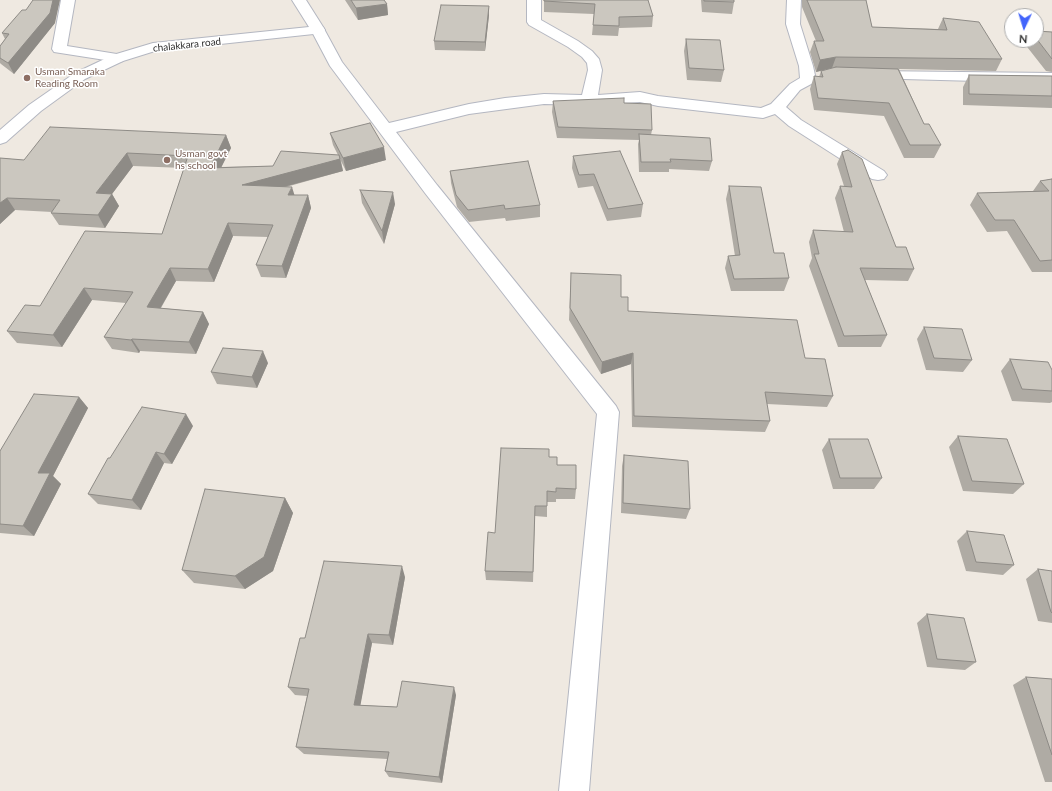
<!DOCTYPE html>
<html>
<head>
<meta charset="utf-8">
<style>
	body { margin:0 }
	#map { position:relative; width:1052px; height:791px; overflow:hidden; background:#efe9e1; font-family:Lato,sans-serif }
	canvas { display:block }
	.north { position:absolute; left:1004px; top:8px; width:40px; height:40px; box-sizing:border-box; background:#fff; border:1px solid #ababab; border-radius:50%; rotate:184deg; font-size:11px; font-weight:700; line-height:16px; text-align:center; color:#2e2e2e }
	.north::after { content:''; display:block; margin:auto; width:14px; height:18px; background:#4264fb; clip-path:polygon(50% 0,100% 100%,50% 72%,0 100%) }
</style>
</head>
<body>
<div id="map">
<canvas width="1052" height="791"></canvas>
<div class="north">N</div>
</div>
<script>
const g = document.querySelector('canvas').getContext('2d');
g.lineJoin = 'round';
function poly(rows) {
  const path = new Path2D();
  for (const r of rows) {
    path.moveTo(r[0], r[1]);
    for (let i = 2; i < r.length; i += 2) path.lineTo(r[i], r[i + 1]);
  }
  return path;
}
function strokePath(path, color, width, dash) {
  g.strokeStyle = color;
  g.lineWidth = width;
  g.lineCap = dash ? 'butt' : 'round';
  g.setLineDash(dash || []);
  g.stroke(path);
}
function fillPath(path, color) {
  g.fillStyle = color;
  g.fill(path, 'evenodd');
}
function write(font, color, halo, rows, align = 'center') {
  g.font = font + ' Lato,sans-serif';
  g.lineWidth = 3;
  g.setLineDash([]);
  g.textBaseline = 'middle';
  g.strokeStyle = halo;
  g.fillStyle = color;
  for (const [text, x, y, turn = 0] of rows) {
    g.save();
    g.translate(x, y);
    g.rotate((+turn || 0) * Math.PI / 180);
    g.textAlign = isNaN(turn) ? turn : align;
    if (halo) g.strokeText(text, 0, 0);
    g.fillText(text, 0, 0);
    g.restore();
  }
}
const minor = poly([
	[61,0,75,0,67,46,123,55,125,58,123,61,118,62,54,52,52,49,61,0],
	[527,0,541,0,541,20,578,41,592,51,599,59,602,70,598,95,640,92,658,96,761,108,771,104,790,84,800,78,799,66,786,24,787,0,801,0,800,24,813,66,816,80,813,83,800,90,786,107,801,120,884,171,887,175,884,179,878,180,872,179,789,126,775,114,763,118,658,106,640,102,589,105,544,104,469,114,396,132,437,185,616,406,619,412,589,791,559,791,597,414,425,193,330,66,311,30,313,27,318,26,323,27,342,62,389,123,469,104,505,98,544,94,582,95,588,70,587,63,582,57,568,47,529,25,527,22,527,0],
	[871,71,1052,73,1052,83,866,78,864,75,866,72,871,71]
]);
const secondary = poly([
	[292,0,306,0,325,30,323,33,155,51,123,61,85,79,41,111,6,142,0,144,0,130,29,105,75,73,113,55,153,43,309,27,292,0]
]);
strokePath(minor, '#b4b7c1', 2);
strokePath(secondary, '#b4b7c1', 2);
fillPath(minor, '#fff');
fillPath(secondary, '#fff');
fillPath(poly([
	[345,0,384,0,387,4,388,15,358,20],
	[544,0,648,0,653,16,652,27,619,28,618,36,592,35,594,14,544,12],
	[701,0,734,0,734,2,732,14,702,12],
	[802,0,866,0,872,27,938,29,943,18,1002,59,996,71,899,69,924,124,941,145,934,158,904,158,884,116,814,110,810,89,814,76,819,77,821,71,828,69,816,72,810,52,814,41,816,41,802,7],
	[489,6,489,15,485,51,435,50,434,41],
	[55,23,14,74,1,64,0,63,0,46,5,39,2,33],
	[1036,31,1052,32,1052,72,1046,71,1024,43,1026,40,1036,40],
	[686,39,724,70,721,82,687,80,684,51],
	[969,75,1052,76,1052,108,963,105,963,87],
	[553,101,624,103,652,130,651,135,712,161,709,171,669,169,669,172,639,172,638,144,639,140,557,138,552,112],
	[330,133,386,160,346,171,341,161,343,171,286,187,294,195,308,195,311,208,286,278,261,277,256,265,268,237,233,236,214,282,176,281,161,308,203,312,209,324,196,354,140,351,139,353,112,349,104,337,126,303,92,300,62,347,17,343,7,331,40,306,162,234,184,168,133,166,112,194,119,206,105,228,59,225,51,213,52,212,15,210,0,224,0,158,24,160,226,135,231,148,221,167,273,166,338,155,333,145],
	[842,152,896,247,914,269,908,281,865,280,887,335,881,347,838,347,809,266,812,258,809,242,813,230,844,232,835,198,840,186,844,186,837,164],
	[573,156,643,204,641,217,607,221,593,186,578,188,572,168],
	[450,171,540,205,540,217,506,221,505,218,469,222,457,207,451,183],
	[1052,179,1052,272,1032,272,1007,231,987,232,970,205,977,193,1033,191,1040,181],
	[729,186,774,253,789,278,784,291,731,291,725,268,728,256,735,256,726,199],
	[360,190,395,204,384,244,362,203],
	[571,273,621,297,628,311,805,358,833,396,827,407,767,404,770,421,765,432,632,427,631,364,601,374,569,320],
	[924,327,972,360,963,372,926,370,917,339],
	[1010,359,1052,370,1052,402,1050,403,1012,401,1001,371],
	[268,363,257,388,217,384,211,372],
	[79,397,88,408,53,476,61,484,34,536,0,533,0,451],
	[193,426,172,464,164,463,141,510,98,504,88,494,110,458],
	[958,436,1024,484,1013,494,963,491,949,447],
	[829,439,882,478,874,489,833,489,822,450],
	[624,455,690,509,686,519,621,513,622,466],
	[549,457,557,465,576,489,575,499,556,499,556,502,547,502,547,517,535,516,533,582,486,580,485,571,495,533],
	[285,498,293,513,273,571,245,589,194,583,182,570],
	[967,531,1014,565,1003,575,966,571,957,541],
	[1038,569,1052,571,1052,623,1038,621,1026,579],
	[405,577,393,645,372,643,360,705,397,707,456,695,442,783,389,777,385,771,387,759,304,754,296,747,307,696,295,695,288,687,305,638],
	[927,614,976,662,965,670,927,667,917,623],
	[1026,677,1052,679,1052,782,1045,782,1013,685]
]), '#afaba4');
fillPath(poly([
	[53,0,60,0,55,23,14,74,8,63],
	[387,4,388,15,358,20,356,8],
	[489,6,489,15,485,51,485,42],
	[836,57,832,68,816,72,820,60],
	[226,135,231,148,215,180,210,168],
	[384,147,386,160,346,171,343,158],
	[127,153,133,166,112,194,119,206,105,228,98,215,96,193],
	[339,155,343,171,246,197,242,185],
	[292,187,296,200,288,195],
	[393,192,395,204,384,244,382,231],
	[308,195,311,208,286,278,282,266],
	[7,198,15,210,0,224,0,203],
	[228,223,233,236,214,282,208,269],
	[170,268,176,281,154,319,147,307],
	[84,288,92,300,62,347,53,335],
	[203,312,209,324,196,354,189,342],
	[132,339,140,351,139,353,131,340],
	[263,351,268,363,257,388,252,377],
	[633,353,631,364,601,374,602,362],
	[79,397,88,408,53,476,61,484,34,536,23,526,38,473],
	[186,414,193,426,172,464,164,454],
	[156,452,164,463,141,510,132,500],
	[285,498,293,513,273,571,245,589,235,576],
	[402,566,405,577,393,645,389,635],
	[368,634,372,643,359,713,354,705],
	[454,687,456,695,442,783,439,777]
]), '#8e8b86');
const building = poly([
	[33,0,53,0,50,13,8,63,0,58,0,46,9,34,2,33,22,10,26,10,33,0],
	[351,0,384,0,387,4,356,8,351,0],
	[544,0,648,0,653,16,619,17,619,26,593,25,595,4,544,1,544,0],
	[704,0,734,0,734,2,704,1,704,0],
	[807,0,866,0,872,27,947,30,943,18,979,22,1002,59,836,57,820,60,814,41,824,41,807,0],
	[441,5,489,6,485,42,434,41,441,5],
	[1036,31,1052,32,1052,59,1036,38,1036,31],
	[686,39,720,40,724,70,689,68,686,39],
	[836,67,898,69,924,124,929,124,941,145,910,145,889,103,818,98,814,76,823,77,821,71,836,67],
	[969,75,1052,76,1052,96,969,94,969,75],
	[624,98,624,103,651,104,652,130,558,127,553,101,624,98],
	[370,123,384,147,343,158,330,133,370,123],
	[50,127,226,135,210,168,273,166,281,151,339,155,340,159,242,185,292,187,288,195,308,195,282,266,256,265,273,225,228,223,208,269,170,268,147,307,203,312,189,342,132,339,131,340,104,337,133,292,84,288,53,335,7,331,25,305,40,306,85,231,162,234,188,156,127,153,96,193,112,194,98,215,51,213,60,200,7,198,0,203,0,158,24,160,50,127],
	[639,134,710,138,712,161,670,159,671,162,641,162,639,134],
	[848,150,862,159,896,247,906,247,914,269,860,268,887,335,844,336,814,254,819,254,813,230,853,232,840,186,852,187,842,152,848,150],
	[620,151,643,204,608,209,594,174,579,175,573,156,620,151],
	[528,161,540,205,505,209,504,205,468,210,456,195,450,171,528,161],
	[1052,179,1052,260,1040,261,1014,220,995,220,977,193,1049,191,1040,181,1052,179],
	[729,186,761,187,774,253,784,253,789,278,734,279,728,256,740,255,729,186],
	[360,190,393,192,382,231,360,190],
	[571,273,621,275,621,297,628,297,628,311,797,320,805,358,825,359,833,396,765,392,770,421,634,416,633,353,602,362,570,308,571,273],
	[924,327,962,329,972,360,934,358,924,327],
	[223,348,263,351,252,377,211,372,223,348],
	[1010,359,1048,362,1052,370,1052,391,1022,389,1010,359],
	[34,394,79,397,38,473,50,473,23,526,0,524,0,451,34,394],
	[142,407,186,414,164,454,156,452,132,500,88,494,108,458,110,458,142,407],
	[958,436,1007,439,1024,484,972,481,958,436],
	[829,439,868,439,882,478,840,478,829,439],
	[501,448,549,449,549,457,557,457,557,465,576,465,576,489,556,488,556,492,547,491,547,506,535,506,533,572,485,571,488,532,495,533,501,448],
	[624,455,688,461,690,509,623,503,624,455],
	[205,489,285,498,264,557,235,576,182,570,205,489],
	[967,531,1004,535,1014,565,976,562,967,531],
	[324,561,402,566,389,635,368,634,354,705,397,707,402,681,454,687,439,777,385,771,389,752,296,747,309,689,288,687,300,638,305,638,324,561],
	[1038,569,1052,571,1052,613,1051,612,1038,569],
	[927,614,964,618,976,662,937,659,927,614],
	[1026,677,1052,679,1052,755,1026,677]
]);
fillPath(building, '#cbc7bf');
strokePath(building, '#8e8b86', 1);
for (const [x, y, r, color] of [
	[27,78,4,"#8d6e63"],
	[167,160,4,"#8d6e63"]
]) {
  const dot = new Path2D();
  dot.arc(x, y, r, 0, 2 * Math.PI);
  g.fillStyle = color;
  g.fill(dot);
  strokePath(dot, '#fff', 1.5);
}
write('10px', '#2e2e2e', '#fff', [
	["chalakkara road",187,45,-6]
]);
write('10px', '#785e54', '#fff', [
	["Usman Smaraka",35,72],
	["Reading Room",35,84],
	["Usman govt",175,154],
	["hs school",175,166]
], 'left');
</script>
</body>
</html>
